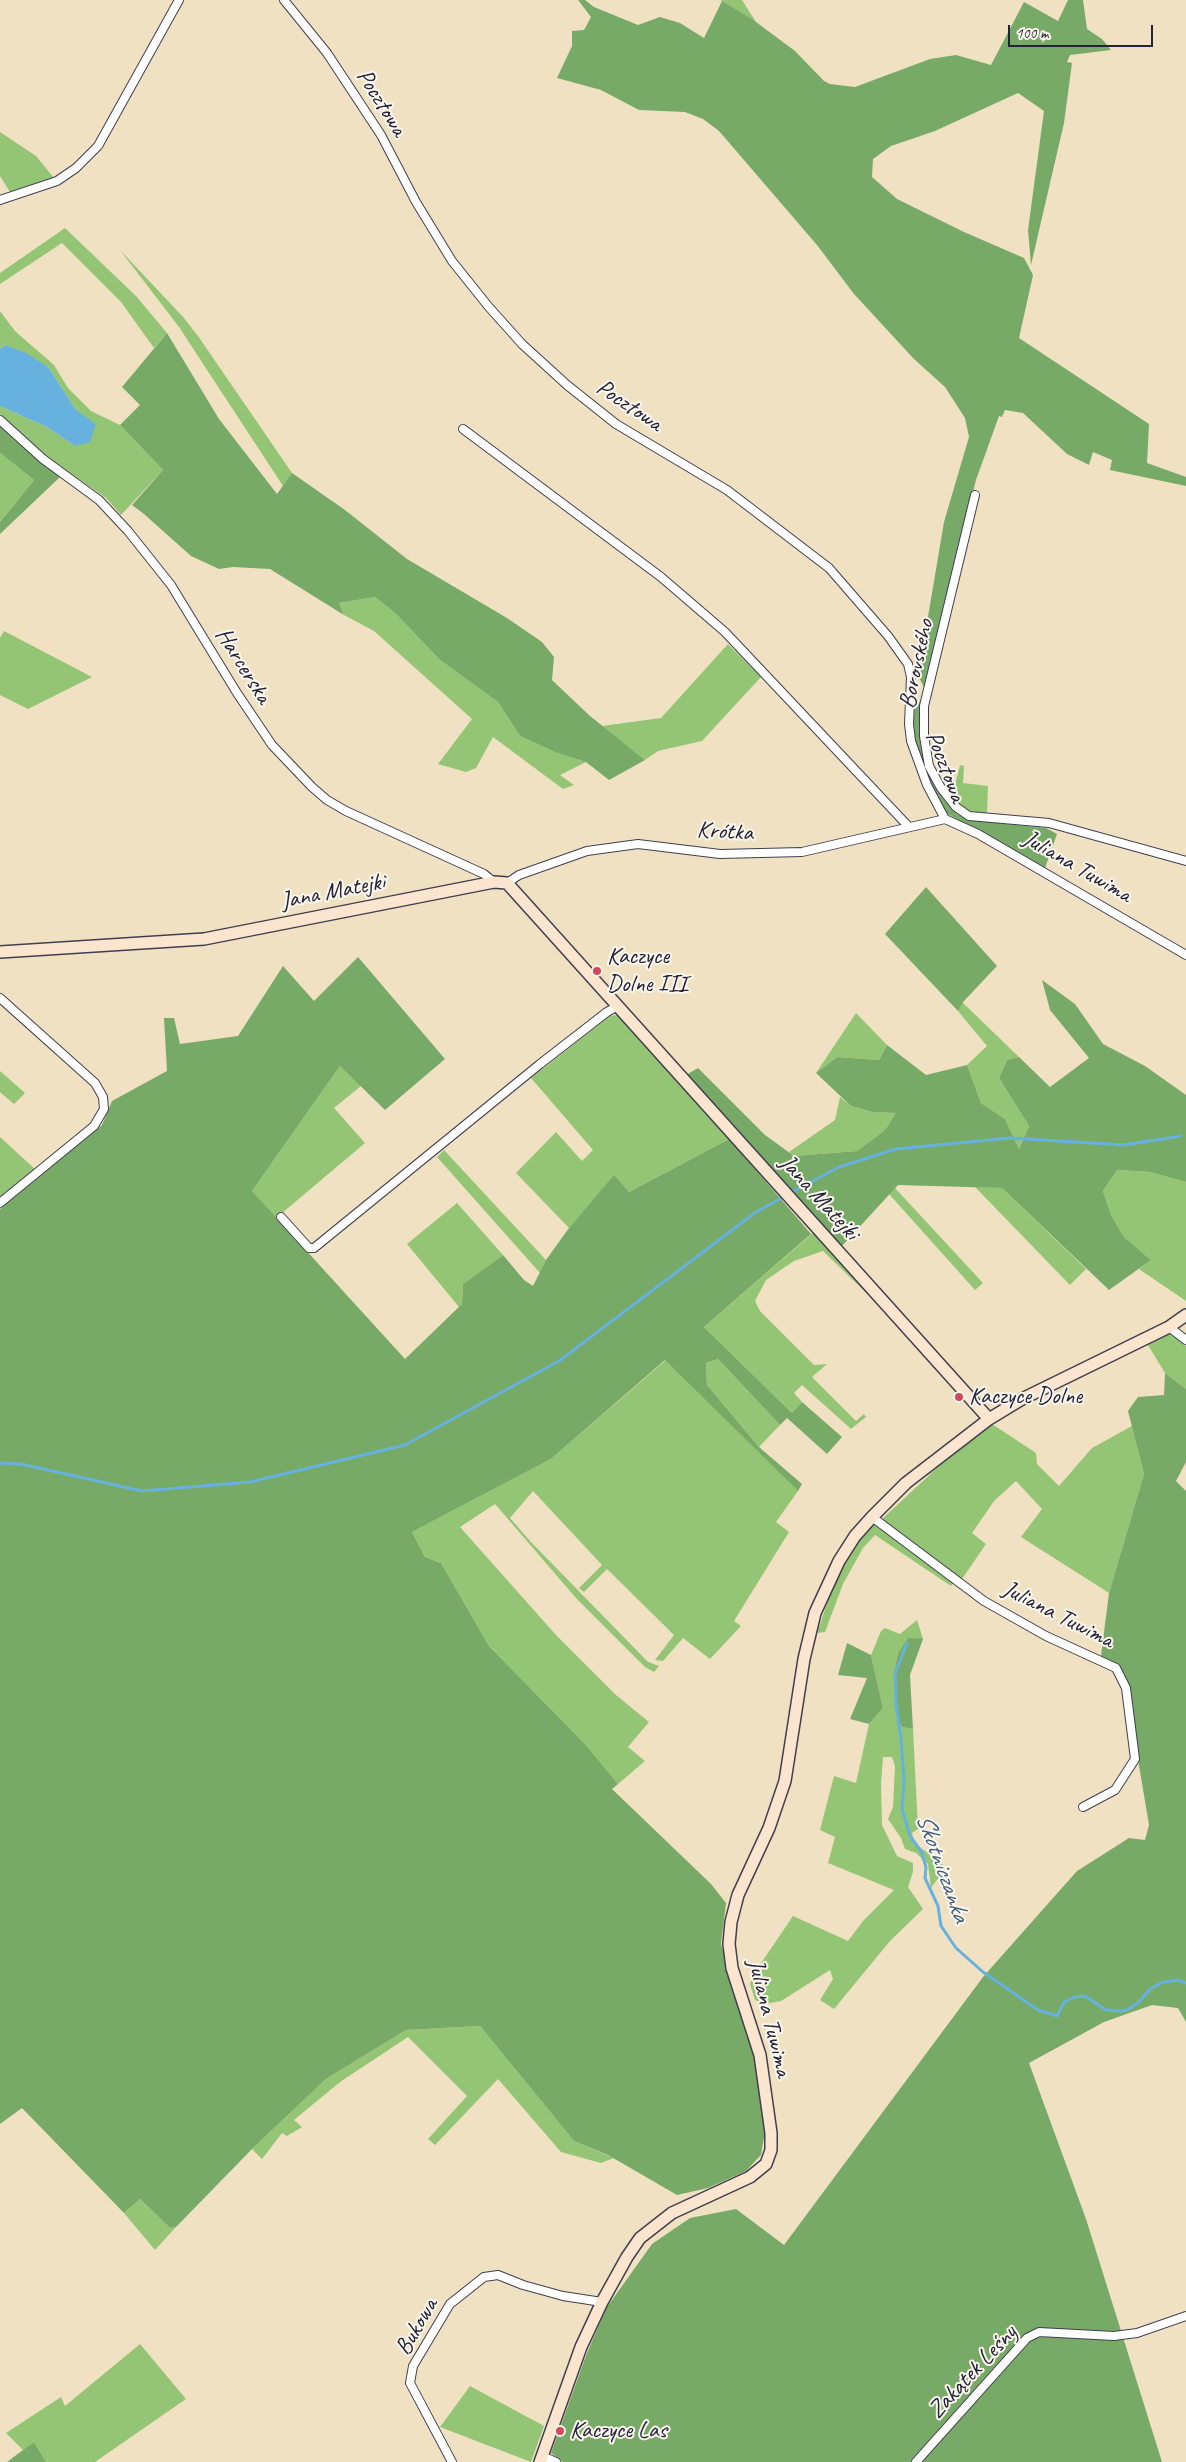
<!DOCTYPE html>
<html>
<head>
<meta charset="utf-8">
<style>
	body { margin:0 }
	#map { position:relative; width:1186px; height:2462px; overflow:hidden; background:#f1e1c3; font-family:Caveat,sans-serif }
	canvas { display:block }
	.scale { position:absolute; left:1008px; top:25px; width:145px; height:22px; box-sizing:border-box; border:2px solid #22223b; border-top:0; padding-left:6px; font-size:15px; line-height:18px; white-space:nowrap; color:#22223b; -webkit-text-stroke:4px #fbf7ec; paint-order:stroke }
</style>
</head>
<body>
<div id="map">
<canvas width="1186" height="2462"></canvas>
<div class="scale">100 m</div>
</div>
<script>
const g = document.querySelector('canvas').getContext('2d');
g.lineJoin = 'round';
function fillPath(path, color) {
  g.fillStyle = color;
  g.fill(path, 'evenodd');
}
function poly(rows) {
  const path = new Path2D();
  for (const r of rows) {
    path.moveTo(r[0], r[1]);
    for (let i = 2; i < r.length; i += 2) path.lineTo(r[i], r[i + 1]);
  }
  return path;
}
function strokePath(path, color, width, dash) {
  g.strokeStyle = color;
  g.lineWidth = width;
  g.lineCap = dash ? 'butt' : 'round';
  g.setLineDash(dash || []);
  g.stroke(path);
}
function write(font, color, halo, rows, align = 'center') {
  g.font = font + ' Caveat,sans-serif';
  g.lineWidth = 4;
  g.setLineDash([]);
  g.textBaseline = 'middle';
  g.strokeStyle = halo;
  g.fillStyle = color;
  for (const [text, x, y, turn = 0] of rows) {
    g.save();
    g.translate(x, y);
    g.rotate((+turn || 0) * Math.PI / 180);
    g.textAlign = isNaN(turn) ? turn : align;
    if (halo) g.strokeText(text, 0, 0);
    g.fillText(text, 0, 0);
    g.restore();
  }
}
fillPath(poly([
	[720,0,742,0,756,22,722,1],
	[0,132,36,156,54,178,32,186,10,192,0,176],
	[65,228,136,296,167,333,154,348,121,302,62,243,0,284,0,273],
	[120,250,184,318,198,336,292,473,283,486,179,327],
	[0,311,15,331,54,365,68,388,91,411,120,425,163,470,121,515,106,498,45,455,0,414,0,406,47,427,75,446,76,410,48,367,5,345,0,349],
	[0,453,34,480,0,522],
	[375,597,396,614,440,660,498,702,520,736,557,753,586,762,560,775,574,785,563,789,493,737,476,768,466,772,438,764,472,719,374,631,344,615,339,603],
	[4,631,92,677,28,709,0,695,0,638],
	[728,644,761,677,702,741,658,751,645,760,602,726,661,718],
	[960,765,964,766,963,783,988,786,987,813,963,811,952,797],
	[962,1002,1019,1057,1007,1060,999,1078,1029,1126,1019,1149,1005,1119,981,1103,967,1065,987,1046,958,1011],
	[856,1013,887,1045,879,1060,837,1057,816,1073],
	[617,1015,729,1139,629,1192,614,1176,569,1228,516,1173,556,1132,582,1161,593,1150,531,1078,610,1016],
	[340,1066,361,1086,334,1108,365,1143,275,1219,252,1191],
	[0,1071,25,1093,14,1104,0,1092],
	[840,1097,851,1106,872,1112,896,1113,885,1130,857,1151,794,1156,789,1152,835,1120],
	[0,1137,36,1170,0,1199],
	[444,1150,546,1260,540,1273,437,1157],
	[1117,1170,1150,1172,1186,1182,1186,1301,1139,1269,1151,1260,1124,1237,1111,1215,1103,1191],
	[975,1187,1002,1188,1086,1269,1070,1285],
	[895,1188,983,1283,975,1290,889,1194],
	[457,1203,503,1255,463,1284,462,1304,459,1307,407,1244],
	[814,1232,887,1313,823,1251,794,1261,766,1280,755,1301,760,1311,814,1365,827,1364,812,1377,856,1421,864,1414,866,1417,851,1429,802,1385,794,1393,802,1402,792,1413,704,1327],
	[1170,1333,1186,1346,1186,1389,1165,1373,1148,1345],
	[718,1359,780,1425,759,1447,707,1385,706,1363],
	[666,1360,798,1491,776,1522,789,1532,734,1621,741,1626,710,1659,683,1638,663,1661,655,1660,674,1635,607,1569,584,1592,579,1588,602,1565,533,1491,510,1518,530,1541,648,1662,659,1666,654,1672,645,1667,576,1598,495,1504,460,1527,556,1635,616,1695,649,1722,628,1747,645,1761,618,1784,586,1745,489,1646,441,1563,425,1557,412,1532,551,1459],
	[992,1424,1036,1453,1037,1464,1059,1486,1092,1448,1132,1426,1144,1474,1109,1593,1021,1537,1042,1509,1016,1481,994,1501,972,1533,986,1544,962,1579,881,1520,939,1466],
	[870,1525,876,1525,953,1583,951,1586,875,1535,863,1548,843,1584,825,1632,817,1633,833,1586,856,1542],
	[917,1620,923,1639,908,1639,898,1653,894,1673,898,1720,902,1727,913,1729,918,1829,912,1833,915,1845,934,1856,946,1868,931,1888,928,1864,916,1853,905,1849,901,1838,888,1819,893,1807,895,1766,892,1757,883,1757,881,1784,882,1825,897,1856,913,1863,913,1872,908,1887,923,1909,890,1941,834,2009,820,2000,833,1979,830,1970,781,2001,765,2004,755,2000,750,1984,753,1975,793,1916,848,1941,863,1921,894,1890,828,1863,835,1837,820,1830,834,1776,856,1783,869,1724,883,1708,871,1655,881,1631,885,1628,900,1634],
	[480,2026,574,2141,614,2158,601,2163,561,2152,498,2079,435,2145,428,2139,467,2096,408,2037,340,2082,294,2120,302,2127,287,2136,282,2133,262,2159,252,2149,326,2079,406,2030],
	[140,2199,169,2227,176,2227,155,2250,124,2213],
	[140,2344,186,2399,95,2462,46,2462,34,2442,23,2450,6,2433,61,2397,65,2406],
	[470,2386,544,2426,531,2462,440,2427]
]), '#94c575');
fillPath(poly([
	[578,0,585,0,594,7,638,25,660,17,680,23,704,38,722,1,752,19,795,51,824,81,830,84,855,87,930,59,956,55,991,65,1024,2,1058,21,1068,0,1083,0,1087,29,1102,39,1111,50,1070,55,1067,62,1072,63,1064,123,1031,265,1028,230,1044,111,1018,93,935,131,891,146,873,159,872,177,897,199,964,232,1024,258,1033,275,1019,338,1149,424,1147,463,1186,477,1186,486,1110,470,1112,460,1093,452,1089,465,1067,454,1023,413,1005,410,1002,417,999,416,976,480,924,687,918,676,944,522,969,437,965,418,945,387,914,359,854,294,817,245,719,131,703,119,685,112,639,110,601,90,557,78,572,46,572,31,584,30,591,17],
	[167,333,219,419,277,494,292,473,345,510,407,559,507,618,542,642,554,657,552,680,590,716,645,760,609,780,586,762,557,753,520,736,498,702,440,660,396,614,375,597,339,603,344,615,270,569,233,567,219,569,191,556,144,514,132,505,163,470,120,425,140,405,122,387],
	[0,426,60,477,0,534,0,522,34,480,0,453],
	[916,697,920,703,919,728,924,759,942,796,957,814,970,820,1046,828,1057,834,1045,868,946,813,931,787,914,741,913,726],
	[926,887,997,966,963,1002,958,1011,885,934],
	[358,957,445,1059,385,1110,340,1066,252,1191,405,1359,462,1304,463,1284,503,1255,524,1280,533,1286,546,1260,569,1228,614,1175,629,1192,729,1139,811,1234,704,1327,792,1413,802,1402,842,1437,827,1454,787,1418,780,1425,718,1359,706,1363,707,1385,759,1447,802,1484,798,1491,665,1360,551,1459,412,1532,425,1557,441,1563,489,1646,586,1745,618,1784,612,1789,711,1884,726,1903,721,1944,750,2039,758,2077,765,2131,761,2155,746,2171,708,2188,677,2195,608,2155,574,2141,480,2026,406,2030,326,2079,252,2149,176,2227,169,2227,140,2199,124,2213,22,2108,0,2124,0,1209,102,1125,112,1101,167,1071,164,1018,174,1018,180,1044,238,1036,283,966,314,1001],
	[1042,980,1075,1004,1103,1044,1145,1066,1186,1095,1186,1182,1150,1172,1117,1170,1103,1191,1111,1215,1124,1237,1151,1260,1109,1290,1002,1188,898,1185,842,1246,761,1159,686,1075,698,1068,765,1135,794,1156,857,1151,885,1130,896,1113,872,1112,851,1106,816,1073,837,1057,879,1060,887,1045,926,1075,967,1065,981,1103,1005,1119,1019,1149,1029,1126,999,1078,1007,1060,1019,1057,1050,1087,1089,1058,1050,1010],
	[1165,1373,1186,1389,1186,1462,1176,1481,1186,1491,1186,2022,1178,2008,1152,2005,1104,2022,1029,2063,1086,2219,1162,2462,563,2462,551,2453,587,2353,607,2307,652,2244,690,2218,736,2209,784,2245,983,1977,1077,1871,1129,1838,1145,1840,1149,1825,1126,1688,1120,1666,1101,1656,1109,1593,1144,1474,1128,1411,1138,1397,1164,1395],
	[908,1638,923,1639,910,1675,913,1729,902,1727,898,1720,894,1673,898,1653],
	[847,1643,871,1655,883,1708,869,1724,850,1719,867,1678,838,1675],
	[34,2442,46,2462,7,2462,23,2450]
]), '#7a6');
fillPath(poly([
	[5,345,26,353,48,367,76,410,96,424,90,442,75,446,47,427,0,406,0,349]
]), '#67b1df');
strokePath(poly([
	[790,1193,839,1167,896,1149,1010,1138,1124,1145,1181,1136],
	[0,1463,21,1464,142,1491,250,1482,405,1445,559,1361,756,1212,785,1196],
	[907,1643,895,1674,896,1703,901,1739,904,1780,902,1809,910,1836,921,1851,926,1867,925,1878,938,1906,941,1926,956,1948,983,1972,1038,2010,1057,2016,1064,2002,1075,1997,1085,1996,1106,2010,1121,2011,1127,2010,1139,2002,1150,1989,1163,1982,1179,1980,1186,1983]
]), '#67b1df', 3);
const street = poly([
	[284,0,327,53,381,135,416,202,452,261,488,306,522,344,567,385,616,424,727,490,829,568,888,636,908,664,911,677,909,724,911,741,927,785,945,819],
	[0,200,57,181,76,168,98,146,179,0],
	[0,420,43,459,99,500,128,531,171,585,237,693,272,745,312,787,327,800,346,811,484,874,494,882],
	[463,429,661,577,725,632,909,827],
	[975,495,924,706,924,736,929,766,941,788,956,807,969,816,1049,823,1186,861],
	[945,819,978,834,1186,955],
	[507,883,519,875,587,851,638,844,720,854,802,852,945,819],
	[0,998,95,1083,103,1097,104,1109,94,1126,0,1203],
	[281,1217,309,1248,314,1248,540,1064,607,1012,618,1006],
	[1169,1327,1186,1340],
	[872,1517,984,1601,1046,1636,1116,1668,1126,1688,1135,1759,1115,1790,1083,1807],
	[542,2456,556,2462],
	[452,2462,410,2383,413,2366,450,2304,484,2277,498,2275,523,2285,563,2296,602,2302],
	[916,2462,1027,2338,1039,2332,1114,2336,1137,2333,1186,2316]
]);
const secondary = poly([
	[0,952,204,939,494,882,507,883,989,1419],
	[540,2462,581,2347,602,2302,627,2257,640,2238,672,2213,750,2177,766,2164,771,2150,771,2133,760,2055,732,1968,729,1944,731,1922,738,1895,769,1828,785,1781,804,1659,815,1613,839,1561,855,1536,872,1517,906,1483,989,1419,1022,1399,1169,1327,1186,1315]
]);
strokePath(street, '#413f4f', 10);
strokePath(secondary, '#413f4f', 14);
strokePath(street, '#fff', 8);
strokePath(secondary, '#fbe5cf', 11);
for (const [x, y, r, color] of [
	[597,971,5,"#d1495b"],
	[959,1397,5,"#d1495b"],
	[560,2431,5,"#d1495b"]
]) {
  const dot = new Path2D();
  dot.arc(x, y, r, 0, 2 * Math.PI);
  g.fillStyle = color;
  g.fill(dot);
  strokePath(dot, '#fbf7ec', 2);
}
write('24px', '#22223b', '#fbf7ec', [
	["Pocztowa",381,103,58],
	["Pocztowa",629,406,34],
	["Borovského",917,664,-78],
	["Harcerska",243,666,58],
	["Pocztowa",945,767,69],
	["Krótka",725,832,3],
	["Juliana Tuwima",1077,867,30],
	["Jana Matejki",333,892,-11],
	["Jana Matejki",819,1198,48],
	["Juliana Tuwima",1058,1615,27],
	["Juliana Tuwima",769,2018,76],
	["Bukowa",417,2327,-60],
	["Zakątek Leśny",973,2372,-47]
]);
write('24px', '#22223b', '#fbf7ec', [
	["Kaczyce",607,957],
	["Dolne III",607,985],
	["Kaczyce Dolne",969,1397],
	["Kaczyce Las",570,2431]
], 'left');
write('italic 25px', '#3e5b7d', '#fbf7ec', [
	["Skotniczanka",942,1868,70]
]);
</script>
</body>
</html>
